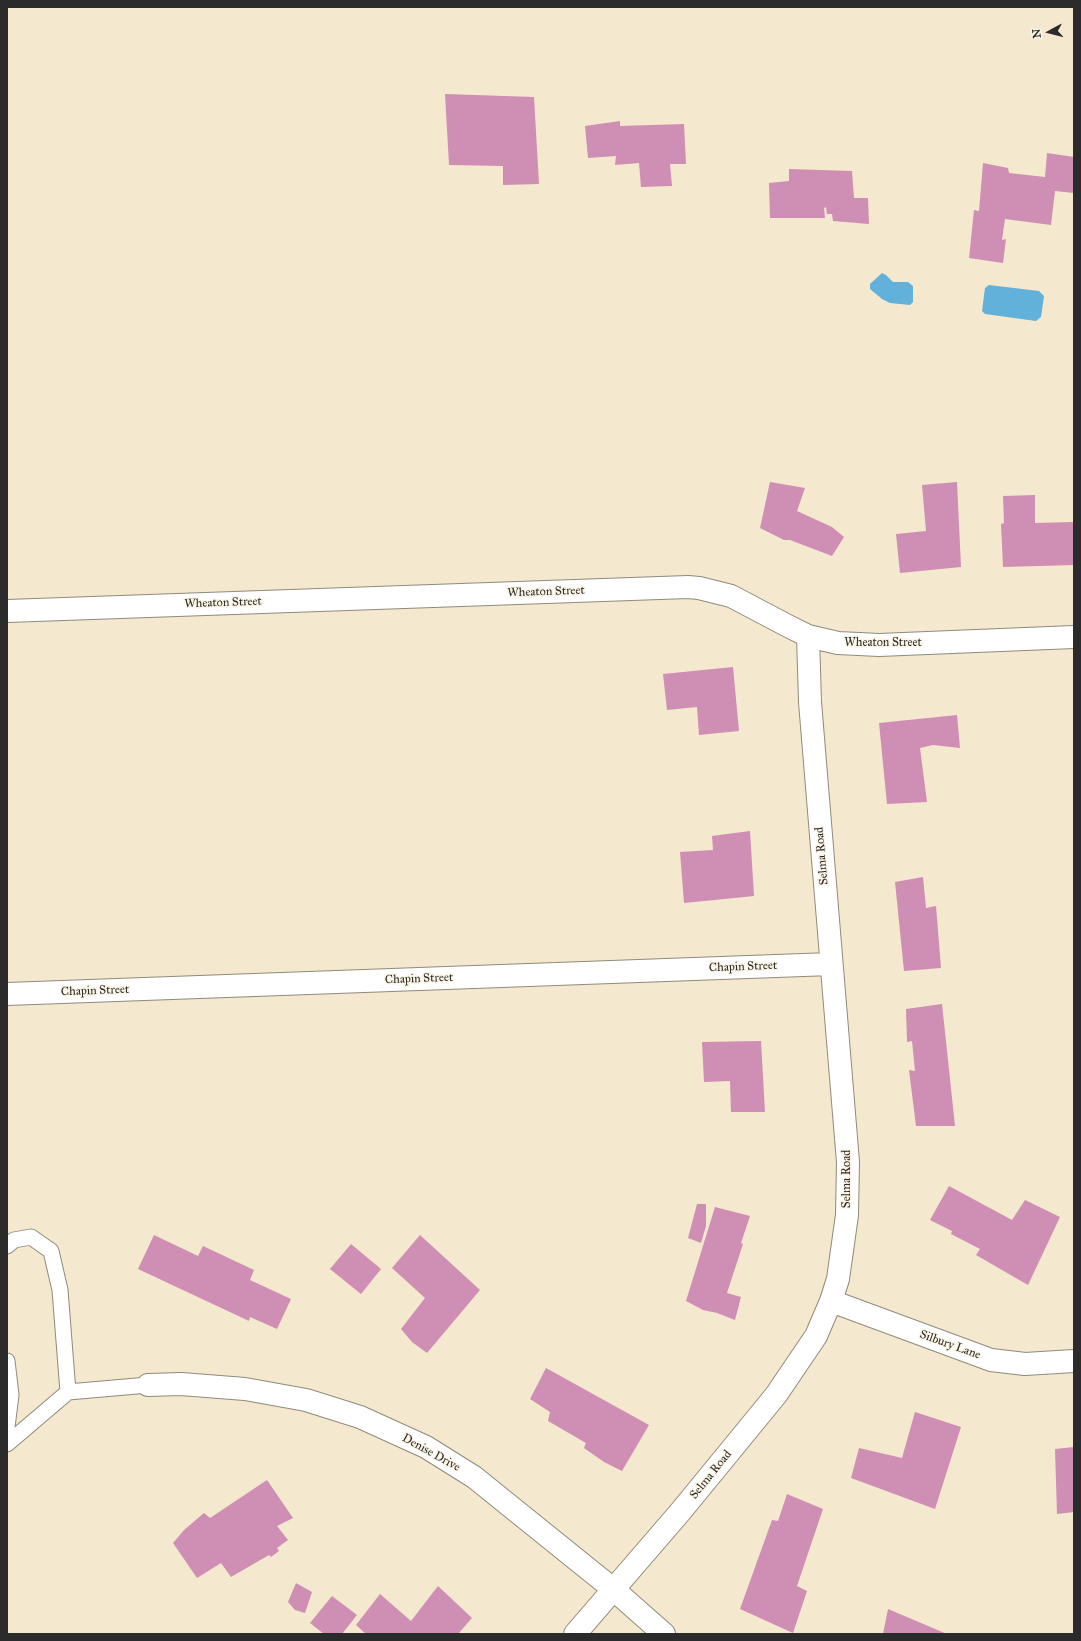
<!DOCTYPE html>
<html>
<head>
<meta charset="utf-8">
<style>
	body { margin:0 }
	#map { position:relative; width:1081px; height:1641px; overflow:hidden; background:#f4e8ce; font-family:"IM FELL Great Primer",serif }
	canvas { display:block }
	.frame { position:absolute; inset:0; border:8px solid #2b2b2b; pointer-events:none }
	.north { position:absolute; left:1029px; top:12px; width:40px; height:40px; -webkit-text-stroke:3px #fcf5e5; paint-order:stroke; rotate:263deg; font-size:11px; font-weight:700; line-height:16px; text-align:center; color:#2b2b2b }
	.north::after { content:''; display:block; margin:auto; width:14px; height:18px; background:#2b2b2b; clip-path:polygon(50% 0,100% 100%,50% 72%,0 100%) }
</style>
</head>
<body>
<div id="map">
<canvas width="1081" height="1641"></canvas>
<div class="frame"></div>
<div class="north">N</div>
</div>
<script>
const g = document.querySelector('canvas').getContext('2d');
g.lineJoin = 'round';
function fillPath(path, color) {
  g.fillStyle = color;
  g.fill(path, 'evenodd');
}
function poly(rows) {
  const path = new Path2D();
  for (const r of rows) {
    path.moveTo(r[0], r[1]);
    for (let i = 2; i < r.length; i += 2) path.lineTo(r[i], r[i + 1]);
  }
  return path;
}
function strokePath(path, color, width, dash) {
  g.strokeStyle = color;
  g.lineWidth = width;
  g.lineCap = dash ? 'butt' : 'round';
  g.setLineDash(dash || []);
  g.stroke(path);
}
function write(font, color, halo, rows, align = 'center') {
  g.font = font + ' "IM FELL Great Primer",serif';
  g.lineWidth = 3;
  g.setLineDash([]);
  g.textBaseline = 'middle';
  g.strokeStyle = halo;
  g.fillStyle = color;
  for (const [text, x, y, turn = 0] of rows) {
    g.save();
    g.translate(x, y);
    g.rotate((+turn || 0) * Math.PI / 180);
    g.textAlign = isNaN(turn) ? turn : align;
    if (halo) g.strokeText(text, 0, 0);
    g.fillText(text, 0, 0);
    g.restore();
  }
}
fillPath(poly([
	[882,273,886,275,893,282,908,282,913,286,913,302,910,305,890,303,882,299,870,289,870,284],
	[989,285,1039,291,1044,296,1041,317,1036,321,985,314,982,311,985,288]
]), '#61b1db');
fillPath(poly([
	[445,94,534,97,539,184,503,185,503,166,449,165],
	[620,121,620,126,684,124,686,164,670,164,672,186,641,187,639,163,615,165,616,156,588,158,585,126],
	[1047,153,1074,157,1074,193,1055,191,1051,225,1005,219,1002,240,1006,239,1003,263,969,258,974,210,979,211,983,163,1008,168,1009,173,1045,177],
	[789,169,852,171,854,198,868,198,869,224,833,221,832,214,827,214,826,207,824,208,825,218,770,218,769,183,789,181],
	[770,482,805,488,797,511,832,527,844,537,832,556,790,540,784,540,760,528],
	[957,482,961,567,900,573,896,534,926,531,922,485],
	[1035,495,1035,523,1074,522,1074,565,1003,567,1001,524,1004,523,1003,496],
	[733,667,739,731,699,735,697,707,667,710,663,674],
	[957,715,960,748,933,745,920,748,927,802,887,804,879,723],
	[750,831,754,896,684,903,680,852,713,850,712,836],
	[923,877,926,908,936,906,941,968,904,971,895,882],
	[942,1004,955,1126,916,1126,909,1070,915,1071,912,1041,907,1042,906,1009],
	[761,1041,765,1112,731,1112,730,1081,704,1082,702,1042],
	[949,1186,1012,1220,1025,1200,1060,1217,1028,1285,976,1255,980,1249,951,1234,952,1231,930,1220],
	[697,1204,706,1204,706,1226,701,1243,688,1238],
	[715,1207,750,1216,741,1243,743,1244,727,1293,741,1297,735,1320,717,1313,703,1310,686,1301],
	[154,1235,198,1256,203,1246,254,1270,250,1280,291,1299,277,1329,250,1317,249,1321,138,1269],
	[420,1235,480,1290,427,1353,412,1342,401,1329,425,1298,392,1268],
	[351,1244,381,1269,361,1294,330,1269],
	[546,1368,649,1425,622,1471,604,1462,584,1448,586,1443,548,1421,550,1412,530,1399],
	[915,1412,961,1427,935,1509,851,1478,859,1448,902,1458],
	[1074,1447,1074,1512,1057,1514,1055,1449],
	[267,1480,293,1518,277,1526,288,1540,277,1548,279,1551,271,1557,269,1555,231,1577,221,1563,197,1578,173,1543,184,1530,204,1513,210,1518],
	[787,1494,823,1509,797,1586,807,1591,793,1633,740,1609,772,1520,778,1521],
	[296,1583,312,1592,305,1613,295,1610,288,1602],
	[438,1586,472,1618,458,1634,366,1634,356,1625,380,1594,411,1621],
	[332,1596,357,1615,342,1634,324,1634,310,1623],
	[888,1609,947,1634,883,1634]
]), '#cf8eb4');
const lane = poly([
	[7,1246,14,1240,31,1237,51,1251,60,1290,68,1392],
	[7,1361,11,1395,7,1427],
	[7,1444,68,1392,148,1385]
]);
const street = poly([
	[7,611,688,587,699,588,731,596,788,626,808,636,838,643,879,645,1074,637],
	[7,994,831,964],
	[831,1301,991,1360,1025,1364,1074,1361],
	[148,1385,181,1384,245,1389,306,1400,360,1417,426,1447,474,1477,613,1589,664,1634],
	[575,1634,681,1511,776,1395,816,1336,831,1301,838,1279,847,1215,848,1162,810,702,808,636]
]);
strokePath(lane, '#908a7c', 17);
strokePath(street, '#908a7c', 24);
strokePath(lane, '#fff', 15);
strokePath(street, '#fff', 22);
write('12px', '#2b2b2b', '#fcf5e5', [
	["Wheaton Street",546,592,-2],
	["Wheaton Street",223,603,-2],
	["Wheaton Street",883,643],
	["Selma Road",822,856,-95],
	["Chapin Street",743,967,-2],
	["Chapin Street",419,979,-2],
	["Chapin Street",95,991,-2],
	["Selma Road",847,1179,-90],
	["Silbury Lane",950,1345,20],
	["Denise Drive",431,1453,29],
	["Selma Road",711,1475,-51]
]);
</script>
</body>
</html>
